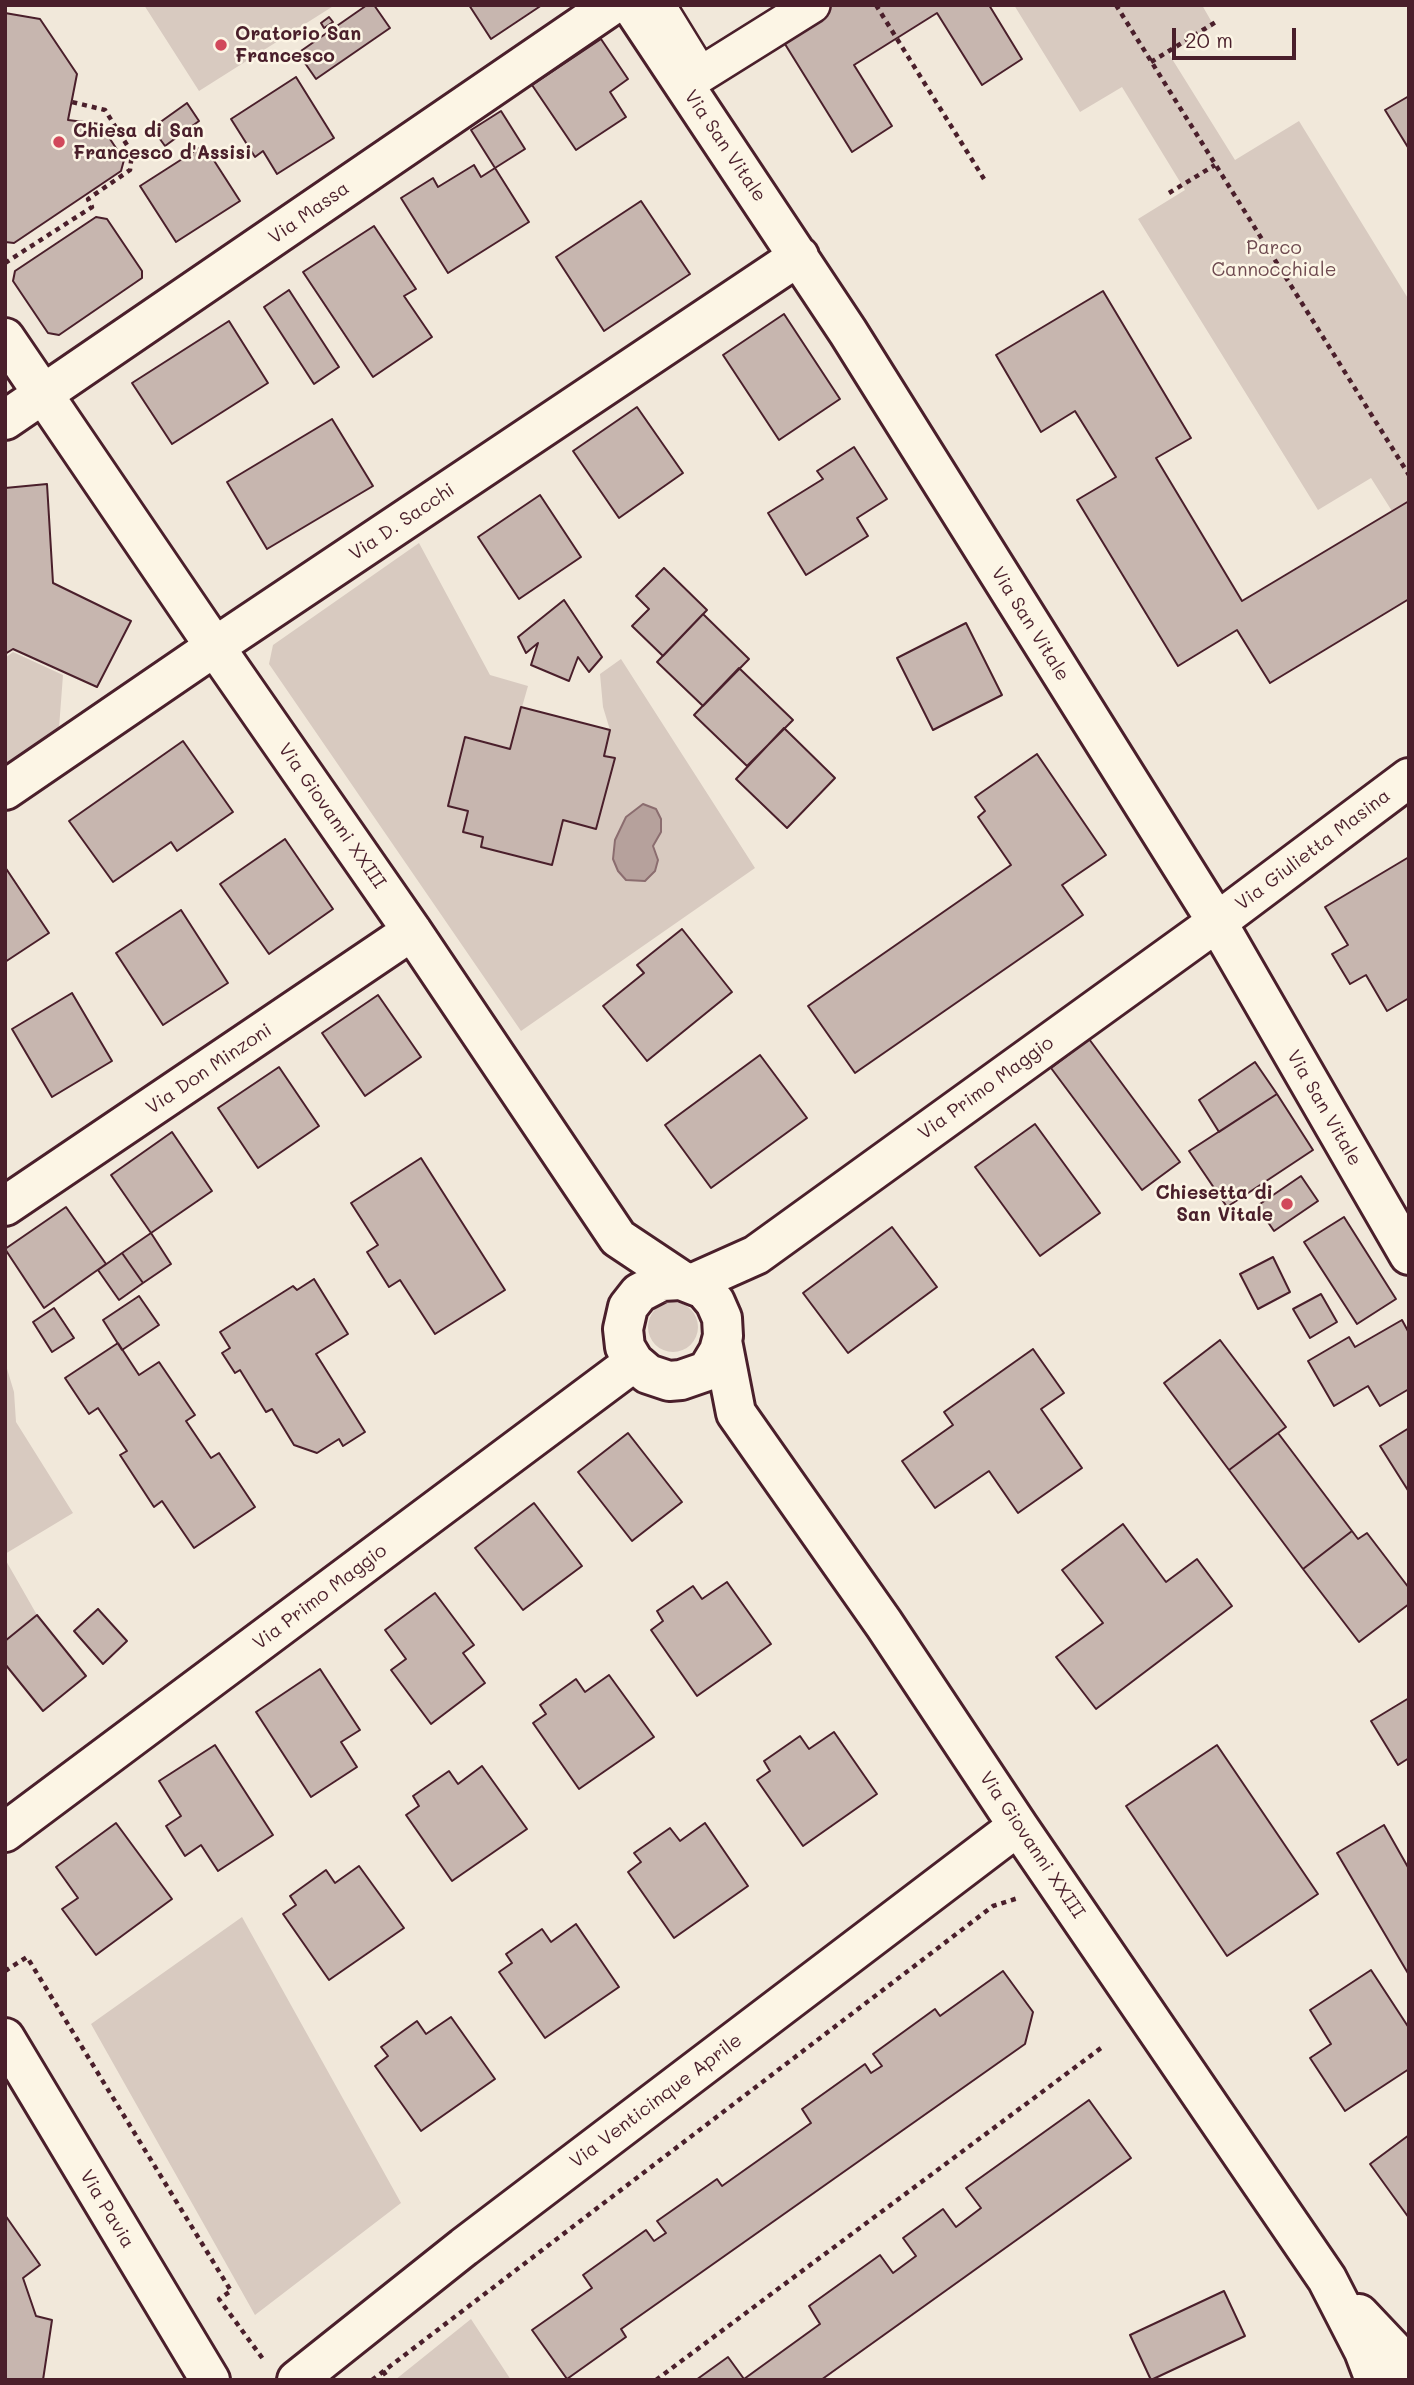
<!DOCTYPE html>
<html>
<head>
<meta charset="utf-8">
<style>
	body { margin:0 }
	#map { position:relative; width:1414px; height:2385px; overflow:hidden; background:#f1e8da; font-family:Mali,sans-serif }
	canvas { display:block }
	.frame { position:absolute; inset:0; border:7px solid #4a1f2b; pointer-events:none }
	.scale { position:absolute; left:1172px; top:28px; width:124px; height:32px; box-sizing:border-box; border:4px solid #4a1f2b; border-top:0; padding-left:9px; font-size:21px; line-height:24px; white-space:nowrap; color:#4a1f2b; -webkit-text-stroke:5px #fcf5e5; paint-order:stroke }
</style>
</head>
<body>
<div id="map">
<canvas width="1414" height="2385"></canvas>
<div class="frame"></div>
<div class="scale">20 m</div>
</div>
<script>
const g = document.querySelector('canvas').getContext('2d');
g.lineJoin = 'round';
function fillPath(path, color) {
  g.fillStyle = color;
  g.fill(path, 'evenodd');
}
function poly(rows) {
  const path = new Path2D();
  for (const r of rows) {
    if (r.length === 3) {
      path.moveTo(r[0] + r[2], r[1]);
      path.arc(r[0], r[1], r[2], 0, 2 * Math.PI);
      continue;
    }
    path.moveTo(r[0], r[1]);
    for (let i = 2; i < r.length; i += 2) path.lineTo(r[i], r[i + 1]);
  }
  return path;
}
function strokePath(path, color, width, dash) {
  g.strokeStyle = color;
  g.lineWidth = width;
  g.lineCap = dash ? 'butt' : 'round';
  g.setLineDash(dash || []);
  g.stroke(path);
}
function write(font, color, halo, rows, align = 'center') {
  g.font = font + ' Mali,sans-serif';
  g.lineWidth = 5;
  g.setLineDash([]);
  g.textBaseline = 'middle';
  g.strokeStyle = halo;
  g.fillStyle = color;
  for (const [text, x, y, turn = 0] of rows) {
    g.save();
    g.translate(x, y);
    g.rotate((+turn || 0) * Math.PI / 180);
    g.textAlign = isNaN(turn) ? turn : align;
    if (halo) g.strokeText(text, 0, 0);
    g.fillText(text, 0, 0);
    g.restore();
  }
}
fillPath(poly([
	[144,5,335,5,199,91],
	[1014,5,1202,5,1214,26,1169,54,1235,160,1299,121,1409,300,1409,538,1371,478,1318,510,1138,219,1185,190,1122,87,1080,112],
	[419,543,490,675,528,686,510,749,465,738,448,805,468,811,463,832,483,837,481,847,552,864,563,820,596,828,615,759,604,756,610,730,603,707,600,674,621,659,755,868,521,1031,269,664,273,645],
	[13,652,63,675,59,728,5,764,5,658],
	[673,1327,25],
	[5,1362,14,1392,16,1422,73,1513,5,1554],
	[5,1559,37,1615,5,1641],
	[242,1917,401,2203,255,2315,91,2024],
	[471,2319,511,2380,395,2380]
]), '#d8cac0');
const water = poly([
	[643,804,656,809,661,819,661,832,653,846,658,860,655,871,645,881,626,880,618,871,613,859,615,840,626,817,643,804]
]);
fillPath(water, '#b6a19c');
strokePath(water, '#8b6d6f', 2);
const building = poly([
	[367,5,374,5,390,28,316,79,298,53,367,5],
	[469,5,542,5,491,39,469,5],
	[812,5,989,5,1022,59,982,85,937,13,854,65,892,126,852,152,775,28,812,5],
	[5,13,40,19,77,74,68,120,100,124,124,160,121,171,14,243,5,242,5,13],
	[329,17,333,22,324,28,321,23,329,17],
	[601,39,628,79,610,92,626,117,576,150,532,85,601,39],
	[296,77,334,138,277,174,263,151,255,157,231,119,296,77],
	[1409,96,1409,149,1385,110,1409,96],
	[187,103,199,121,165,146,152,128,187,103],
	[501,111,525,149,495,168,471,130,501,111],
	[204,145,240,201,176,242,140,186,204,145],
	[474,165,481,177,495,168,529,222,448,273,401,198,433,178,438,187,474,165],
	[641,201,690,274,604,331,556,257,641,201],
	[96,217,107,219,142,271,142,278,59,335,48,333,13,281,15,271,96,217],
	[374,226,416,289,404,296,432,337,373,377,303,272,374,226],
	[289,290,339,367,314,384,264,307,289,290],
	[1103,291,1191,438,1156,458,1242,601,1409,501,1409,599,1270,683,1237,630,1178,666,1077,500,1116,477,1075,411,1041,432,996,355,1103,291],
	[784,314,840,399,779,440,723,355,784,314],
	[229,321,268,383,172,444,132,383,229,321],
	[637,407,683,473,619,518,573,451,637,407],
	[332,419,373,486,267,549,227,482,332,419],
	[854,447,887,499,857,518,868,536,806,575,768,513,823,479,817,471,854,447],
	[47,484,53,583,131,621,97,687,13,649,5,654,5,488,47,484],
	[540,495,581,557,519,599,478,537,540,495],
	[664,568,707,610,663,656,632,626,649,609,636,596,664,568],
	[564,600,602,657,589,672,578,657,569,681,531,665,538,643,526,653,518,637,564,600],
	[703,614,749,659,703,706,657,662,703,614],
	[966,623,1002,695,933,730,897,658,966,623],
	[739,668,793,720,747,766,694,715,739,668],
	[521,707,610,730,604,756,615,758,596,829,563,820,552,865,481,847,483,837,463,832,468,811,448,806,465,737,510,749,521,707],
	[784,728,835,778,787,828,736,779,784,728],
	[183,741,233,812,177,851,171,842,113,882,69,821,183,741],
	[1037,754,1106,855,1062,885,1083,915,855,1073,808,1006,1011,865,978,817,985,811,975,797,1037,754],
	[285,839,333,909,269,954,220,884,285,839],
	[1409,857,1409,998,1387,1011,1366,975,1350,984,1332,954,1348,945,1325,907,1409,857],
	[5,867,49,933,5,962,5,867],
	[181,910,228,983,163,1025,116,953,181,910],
	[682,929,732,992,647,1061,603,1006,644,973,637,965,682,929],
	[72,993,112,1061,52,1097,12,1029,72,993],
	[378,995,421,1057,365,1096,322,1033,378,995],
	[1089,1039,1180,1162,1142,1190,1051,1068,1089,1039],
	[760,1055,807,1118,711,1188,665,1125,760,1055],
	[1255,1062,1277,1094,1219,1132,1199,1100,1255,1062],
	[279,1067,319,1126,258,1168,218,1108,279,1067],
	[1277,1094,1313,1150,1227,1207,1189,1151,1277,1094],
	[1035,1124,1100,1213,1040,1256,975,1167,1035,1124],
	[172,1132,212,1191,151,1233,111,1175,172,1132],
	[421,1158,505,1290,435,1334,400,1280,389,1287,367,1252,378,1245,351,1203,421,1158],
	[1301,1176,1318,1201,1274,1231,1257,1206,1301,1176],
	[66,1207,106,1264,44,1308,5,1249,66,1207],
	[1344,1217,1396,1299,1357,1324,1304,1242,1344,1217],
	[892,1227,937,1287,848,1353,803,1293,892,1227],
	[151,1233,171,1264,143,1283,122,1253,151,1233],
	[122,1253,143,1283,119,1300,98,1270,122,1253],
	[1273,1257,1290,1292,1258,1309,1240,1274,1273,1257],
	[314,1279,348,1334,316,1354,365,1432,343,1446,339,1439,317,1453,294,1445,272,1409,266,1412,240,1370,235,1373,222,1353,230,1348,220,1332,293,1286,297,1290,314,1279],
	[1321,1294,1337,1322,1310,1338,1293,1309,1321,1294],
	[139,1296,159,1325,122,1350,103,1320,139,1296],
	[54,1308,74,1338,52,1352,33,1322,54,1308],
	[1402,1320,1409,1333,1409,1389,1380,1406,1368,1386,1334,1406,1308,1361,1349,1337,1355,1347,1402,1320],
	[1220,1340,1286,1427,1229,1470,1164,1383,1220,1340],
	[118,1343,139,1375,159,1362,195,1415,186,1421,211,1458,219,1453,255,1507,194,1548,162,1501,154,1507,120,1455,127,1451,98,1408,89,1414,65,1378,118,1343],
	[1033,1349,1064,1393,1041,1409,1082,1468,1018,1513,989,1471,935,1508,902,1461,953,1425,944,1412,1033,1349],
	[1409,1428,1409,1492,1380,1446,1409,1428],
	[628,1433,682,1502,632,1541,578,1472,628,1433],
	[1278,1433,1352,1531,1303,1569,1229,1470,1278,1433],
	[534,1503,582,1566,523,1610,475,1548,534,1503],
	[1123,1524,1166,1582,1197,1559,1232,1606,1096,1709,1056,1657,1103,1623,1062,1570,1123,1524],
	[1352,1531,1358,1539,1367,1533,1409,1588,1409,1604,1359,1642,1303,1569,1352,1531],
	[727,1582,771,1644,697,1696,651,1630,663,1621,657,1611,693,1586,702,1599,727,1582],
	[435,1593,474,1645,463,1653,485,1683,431,1724,391,1670,406,1659,385,1630,435,1593],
	[98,1609,127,1641,103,1664,74,1631,98,1609],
	[37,1615,86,1676,43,1711,5,1664,5,1641,37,1615],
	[320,1669,360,1730,341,1742,357,1767,311,1797,256,1712,320,1669],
	[609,1675,654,1737,579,1789,533,1723,546,1714,540,1705,576,1679,585,1692,609,1675],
	[1409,1698,1409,1758,1398,1765,1371,1721,1409,1698],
	[834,1732,877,1794,803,1846,757,1780,770,1771,764,1761,800,1736,809,1749,834,1732],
	[215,1745,273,1835,218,1871,201,1845,185,1856,166,1826,181,1816,159,1781,215,1745],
	[1217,1745,1318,1894,1227,1956,1126,1806,1217,1745],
	[482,1766,527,1829,452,1881,406,1815,419,1806,413,1796,449,1771,458,1784,482,1766],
	[116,1823,172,1899,96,1955,62,1909,78,1898,56,1867,116,1823],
	[705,1823,748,1886,674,1938,628,1872,641,1862,634,1853,670,1828,680,1841,705,1823],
	[1384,1825,1409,1869,1409,1975,1337,1853,1384,1825],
	[359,1866,404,1928,329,1980,283,1914,296,1905,290,1896,326,1870,335,1883,359,1866],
	[576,1924,619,1987,545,2038,499,1972,512,1963,506,1954,542,1929,551,1942,576,1924],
	[1371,1970,1409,2028,1409,2069,1345,2111,1310,2058,1331,2044,1310,2010,1371,1970],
	[1003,1971,1033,2012,1025,2044,621,2329,626,2337,567,2379,532,2330,592,2288,583,2275,646,2230,654,2241,666,2233,657,2221,717,2179,722,2186,811,2123,802,2109,865,2064,871,2073,882,2066,873,2054,935,2009,940,2016,1003,1971],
	[451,2017,495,2079,421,2131,375,2066,388,2056,381,2047,417,2021,426,2034,451,2017],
	[1089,2100,1131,2158,821,2380,696,2380,728,2357,744,2379,820,2324,809,2306,880,2255,893,2273,916,2256,903,2238,943,2209,956,2227,981,2208,966,2188,1089,2100],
	[1409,2135,1409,2218,1370,2164,1409,2135],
	[5,2215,40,2265,23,2278,36,2316,52,2320,43,2380,5,2380,5,2215],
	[1224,2291,1245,2336,1151,2380,1130,2335,1224,2291]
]);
fillPath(building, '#c7b6af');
strokePath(building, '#4a1f2b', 2);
const pedestrian = poly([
	[657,5,700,75,812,5]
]);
const minor = poly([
	[631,5,848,332,1217,922,1409,1255],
	[5,338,215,647,412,931,618,1238,681,1280],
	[5,420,612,5],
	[5,790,201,656,799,256],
	[5,1206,412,931],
	[681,1280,704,1289,715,1302,722,1318,723,1336,719,1351,707,1371,681,1380,669,1381,648,1374,634,1362,625,1347,623,1329,628,1307,639,1293,662,1281,681,1280],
	[691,1284,756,1255,1217,922,1409,778],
	[722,1341,736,1413,884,1624,1018,1826,1327,2279,1364,2351,1375,2380],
	[5,1832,634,1362],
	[5,2038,210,2380],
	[1359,2314,1409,2367],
	[297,2380,464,2247,1018,1826]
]);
strokePath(pedestrian, '#4a1f2b', 40);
strokePath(minor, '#4a1f2b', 44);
strokePath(poly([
	[876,5,984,179],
	[1116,5,1409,475],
	[1151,62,1219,20],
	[1169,193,1215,165],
	[5,263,92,207,88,199,130,170,132,153,105,110,72,102],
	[5,1971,27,1957,231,2291,219,2299,263,2359],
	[383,2371,389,2380],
	[372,2380,993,1906,1018,1898],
	[656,2380,1101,2048]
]), '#4a1f2b', 4.5, [5, 5]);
strokePath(pedestrian, '#fcf5e5', 35);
strokePath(minor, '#fcf5e5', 38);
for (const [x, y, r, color] of [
	[221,45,7,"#d1495b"],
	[59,142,7,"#d1495b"],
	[1287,1204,7,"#d1495b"]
]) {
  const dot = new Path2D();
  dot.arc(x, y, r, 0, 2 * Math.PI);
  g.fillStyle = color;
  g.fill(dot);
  strokePath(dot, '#fcf5e5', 2.5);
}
write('bold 19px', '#4a1f2b', '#fcf5e5', [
	["Oratorio San",235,34],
	["Francesco",235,56],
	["Chiesa di San",73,131],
	["Francesco d'Assisi",73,153],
	["Chiesetta di",1273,1193,"right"],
	["San Vitale",1273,1215,"right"]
], 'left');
write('19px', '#4a1f2b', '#fcf5e5', [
	["Via San Vitale",725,146,56],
	["Via Massa",309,213,-35],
	["Via D. Sacchi",402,522,-34],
	["Via San Vitale",1030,624,58],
	["Via Giovanni XXIII",332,816,55],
	["Via Giulietta Masina",1313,850,-37],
	["Via Don Minzoni",209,1069,-34],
	["Via Primo Maggio",986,1088,-36],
	["Via San Vitale",1324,1108,60],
	["Via Primo Maggio",320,1597,-37],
	["Via Giovanni XXIII",1032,1845,56],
	["Via Venticinque Aprile",656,2101,-37],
	["Via Pavia",107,2209,59]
]);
write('19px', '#6e4a50', '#fcf5e5', [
	["Parco",1274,248],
	["Cannocchiale",1274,270]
]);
</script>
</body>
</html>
